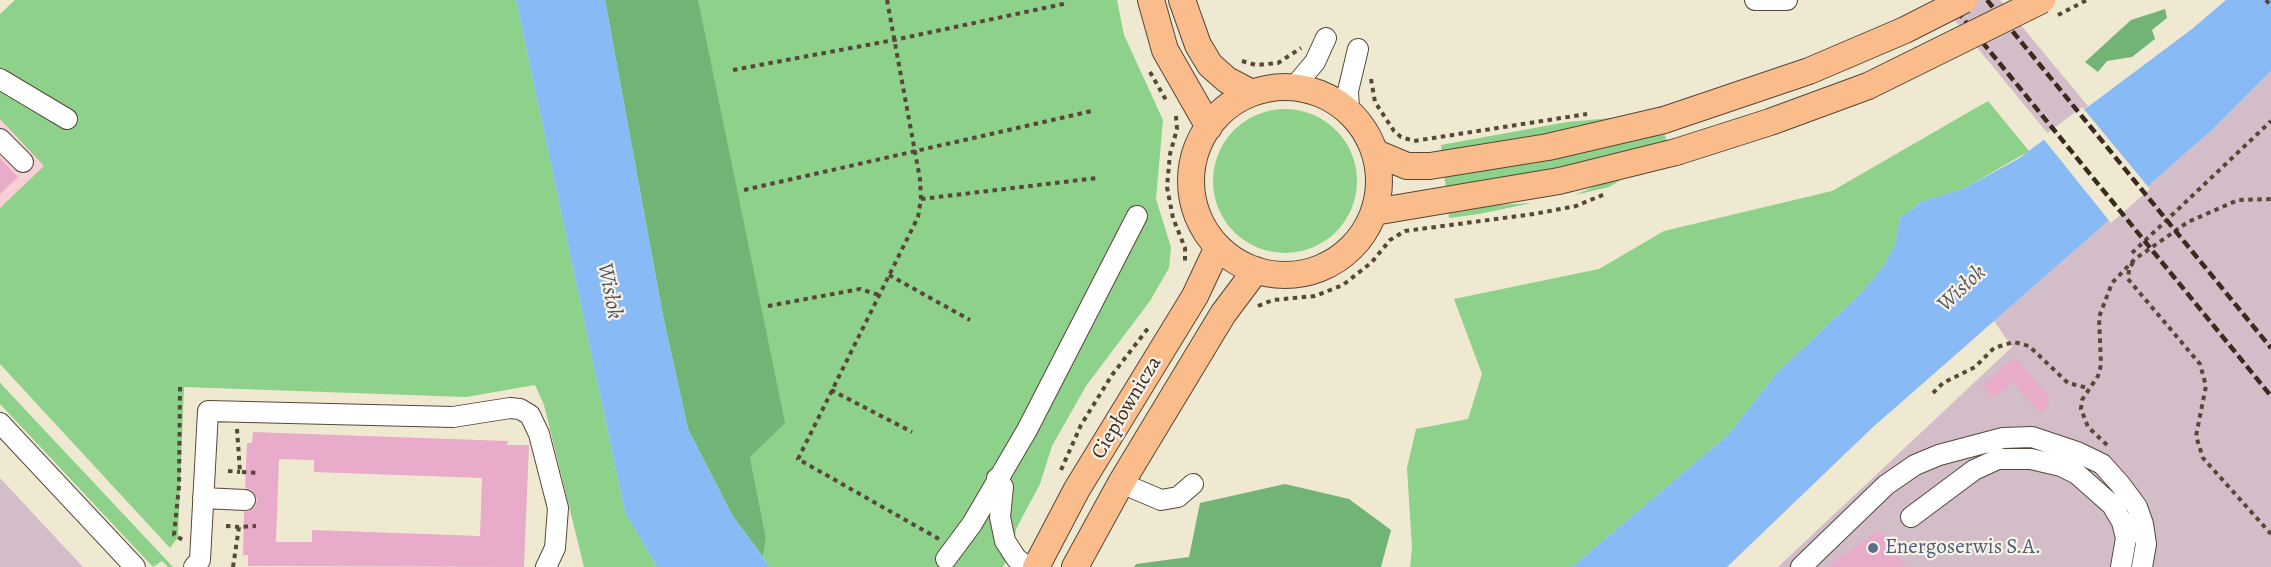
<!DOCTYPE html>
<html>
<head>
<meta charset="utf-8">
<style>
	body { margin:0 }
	canvas { display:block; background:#efe9d2 }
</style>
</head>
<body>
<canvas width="2271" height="567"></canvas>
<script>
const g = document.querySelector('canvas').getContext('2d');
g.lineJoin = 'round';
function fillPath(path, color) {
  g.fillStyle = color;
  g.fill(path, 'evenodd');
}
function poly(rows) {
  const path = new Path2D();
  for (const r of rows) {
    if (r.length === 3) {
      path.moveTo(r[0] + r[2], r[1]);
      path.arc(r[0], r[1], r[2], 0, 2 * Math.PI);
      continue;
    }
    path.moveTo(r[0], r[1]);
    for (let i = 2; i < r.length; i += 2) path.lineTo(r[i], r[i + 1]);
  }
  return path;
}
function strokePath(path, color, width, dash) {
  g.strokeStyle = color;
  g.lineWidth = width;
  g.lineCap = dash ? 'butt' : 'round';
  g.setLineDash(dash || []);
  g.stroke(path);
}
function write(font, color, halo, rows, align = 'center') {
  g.font = font + ' Alegreya,serif';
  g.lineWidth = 4.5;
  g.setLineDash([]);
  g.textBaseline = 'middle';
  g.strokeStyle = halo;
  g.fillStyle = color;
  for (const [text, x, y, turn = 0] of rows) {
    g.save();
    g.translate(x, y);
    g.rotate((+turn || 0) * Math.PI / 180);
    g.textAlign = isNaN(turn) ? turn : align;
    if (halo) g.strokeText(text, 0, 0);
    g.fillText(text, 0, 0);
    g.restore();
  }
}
fillPath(poly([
	[0,119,44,166,0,208]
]), '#f7cfd5');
fillPath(poly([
	[1938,0,2000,0,2088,106,2049,135],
	[2271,71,2271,567,1778,567,2012,347,1994,321,2213,129],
	[0,478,83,567,0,567]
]), '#d2bdc8');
fillPath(poly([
	[15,0,516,0,625,512,657,567,584,567,544,405,535,385,466,397,184,387,178,537,170,548,0,364,0,208,44,166,0,119,0,14],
	[698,0,1117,0,1124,35,1163,120,1156,199,1171,247,1169,268,1150,301,1086,386,1052,446,1040,484,1016,529,1014,546,1003,567,770,567,763,557,766,538,750,457],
	[1988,101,2029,151,1965,188,1921,202,1900,218,1895,245,1883,267,1858,296,1776,374,1728,435,1572,567,1410,567,1412,548,1407,468,1416,429,1468,419,1482,374,1454,299,1599,269,1664,231,1832,191],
	[1285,181,72],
	[1624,117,1609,122,1442,155,1441,145,1567,122],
	[1663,129,1667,142,1562,168,1446,188,1444,175],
	[1632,173,1609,187,1575,195,1612,179],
	[1532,203,1479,214,1449,218,1448,208],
	[0,382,3,386,173,567,168,567,162,561,153,567,0,404]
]), '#8dd18a');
fillPath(poly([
	[605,0,698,0,785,423,750,457,766,538,763,557,732,515,688,429,663,316],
	[2165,9,2167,18,2152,30,2155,39,2132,57,2107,61,2098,72,2085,62,2131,20],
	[1285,484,1349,499,1391,530,1381,567,1134,567,1136,564,1189,557,1200,503]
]), '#72b376');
fillPath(poly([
	[516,0,605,0,663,316,688,429,732,515,770,567,657,567,625,512],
	[2226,0,2271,0,2271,71,2213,129,1872,428,1727,567,1572,567,1728,435,1776,374,1858,296,1883,267,1895,245,1900,218,1921,202,1965,188,2018,159,2192,29]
]), '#88baf5');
fillPath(poly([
	[2082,107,2150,189,2111,223,2042,137]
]), '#efe9d2');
fillPath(poly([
	[0,158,18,177,0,194],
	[2015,357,2049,397,2048,406,2040,413,2013,382,1993,398,1982,385],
	[253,432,508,441,507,445,529,445,524,567,248,566,248,555,243,555,244,512,255,507,257,500,252,490,245,488,247,443,252,443],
	[279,459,314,460,314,472,482,478,480,536,312,530,312,542,276,542],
	[1879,530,1906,567,1828,567]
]), '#e8abca');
const minor = poly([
	[1755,0,1787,0],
	[0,79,67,119],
	[1294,87,1315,62,1326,38],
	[1349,111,1348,91,1358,49],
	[0,139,23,162],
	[0,423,135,567],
	[997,478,1003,487,1000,517,1005,541,1016,558,1027,567],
	[1121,483,1161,500,1178,497,1193,484],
	[203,498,245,500],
	[1911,517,1974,470,1998,459,2031,459,2061,466,2077,474,2112,505,2122,522,2126,538,2121,567],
	[946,559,972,524,1027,430,1137,216],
	[194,567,200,560,208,411,453,417,510,408,520,409,530,415,539,434,558,508,555,548,546,567],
	[1801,567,1886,485,1915,465,1939,455,2003,438,2032,437,2077,452,2102,464,2120,484,2137,507,2143,524,2146,544,2142,567]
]);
const major = poly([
	[1151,0,1165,50,1209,127],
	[1182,0,1198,45,1210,65,1227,80,1252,93],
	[1285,181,94],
	[1376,153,1407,166,1430,166,1548,147,1664,120],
	[1374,212,1559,181,1676,152],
	[1036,567,1077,489,1195,296,1217,249],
	[1075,567,1121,483,1223,314,1256,270]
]);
strokePath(minor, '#564739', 22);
strokePath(major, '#564739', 28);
strokePath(poly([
	[887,0,920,179,921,199,918,217,798,459,939,539],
	[2266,0,2271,6],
	[1242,61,1256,65,1278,63,1301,48],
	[733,70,894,40,1068,3],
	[1150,72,1166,100],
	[1371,79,1375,102,1394,131,1401,137,1414,141,1587,114],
	[1176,116,1177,129,1170,154,1167,187,1173,218,1185,248,1185,263],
	[744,190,1092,111],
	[921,199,1097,178],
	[2132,253,2271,121],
	[2133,262,2129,270,2128,279,2200,364,2206,386,2196,436,2203,458,2271,534],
	[889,275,970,320],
	[768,306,860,289,879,295],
	[1258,306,1273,300,1315,296,1343,285,1372,262,1390,240,1405,231,1534,214,1576,206,1605,194],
	[180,387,179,486,174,535,183,540],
	[831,390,912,432],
	[1933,393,1943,383,1975,367,1994,348,2014,342,2029,346,2068,383,2088,388],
	[237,429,240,472,258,473],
	[2107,445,2088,427,2081,409,2082,400,2098,376,2101,365,2099,317,2112,283,2135,259,2188,222,2238,200,2271,199],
	[1061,470,1081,425,1112,375,1149,327],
	[228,471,240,472],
	[226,526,239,527],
	[233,567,239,527,256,526]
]), '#564739', 4, [4.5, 4.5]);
strokePath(minor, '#fff', 20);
strokePath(major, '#f9bc8a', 26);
strokePath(poly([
	[1948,0,2271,396],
	[1987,0,2271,348]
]), '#3b2a1e', 4.5, [9, 4.5]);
const majorBridge = poly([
	[1664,120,1809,71,1905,30,1964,0],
	[1676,152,1770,122,1868,86,2042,0]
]);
strokePath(majorBridge, '#564739', 28, []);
strokePath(poly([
	[2058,15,2087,0]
]), '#564739', 4, [4.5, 4.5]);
strokePath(majorBridge, '#f9bc8a', 26);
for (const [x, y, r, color] of [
	[1873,548,6,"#5c6f8a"]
]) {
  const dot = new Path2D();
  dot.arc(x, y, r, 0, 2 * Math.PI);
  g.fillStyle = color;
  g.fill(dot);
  strokePath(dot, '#f7f3e8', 2);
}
write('21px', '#3b2a1e', '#f7f3e8', [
	["Ciepłownicza",1127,408,-59]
]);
write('21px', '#4e5e75', '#f7f3e8', [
	["Energoserwis S.A.",1885,548]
], 'left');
write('italic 22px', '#52555e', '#f7f3e8', [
	["Wisłok",1962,289,-43],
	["Wisłok",609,291,79]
]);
</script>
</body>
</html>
